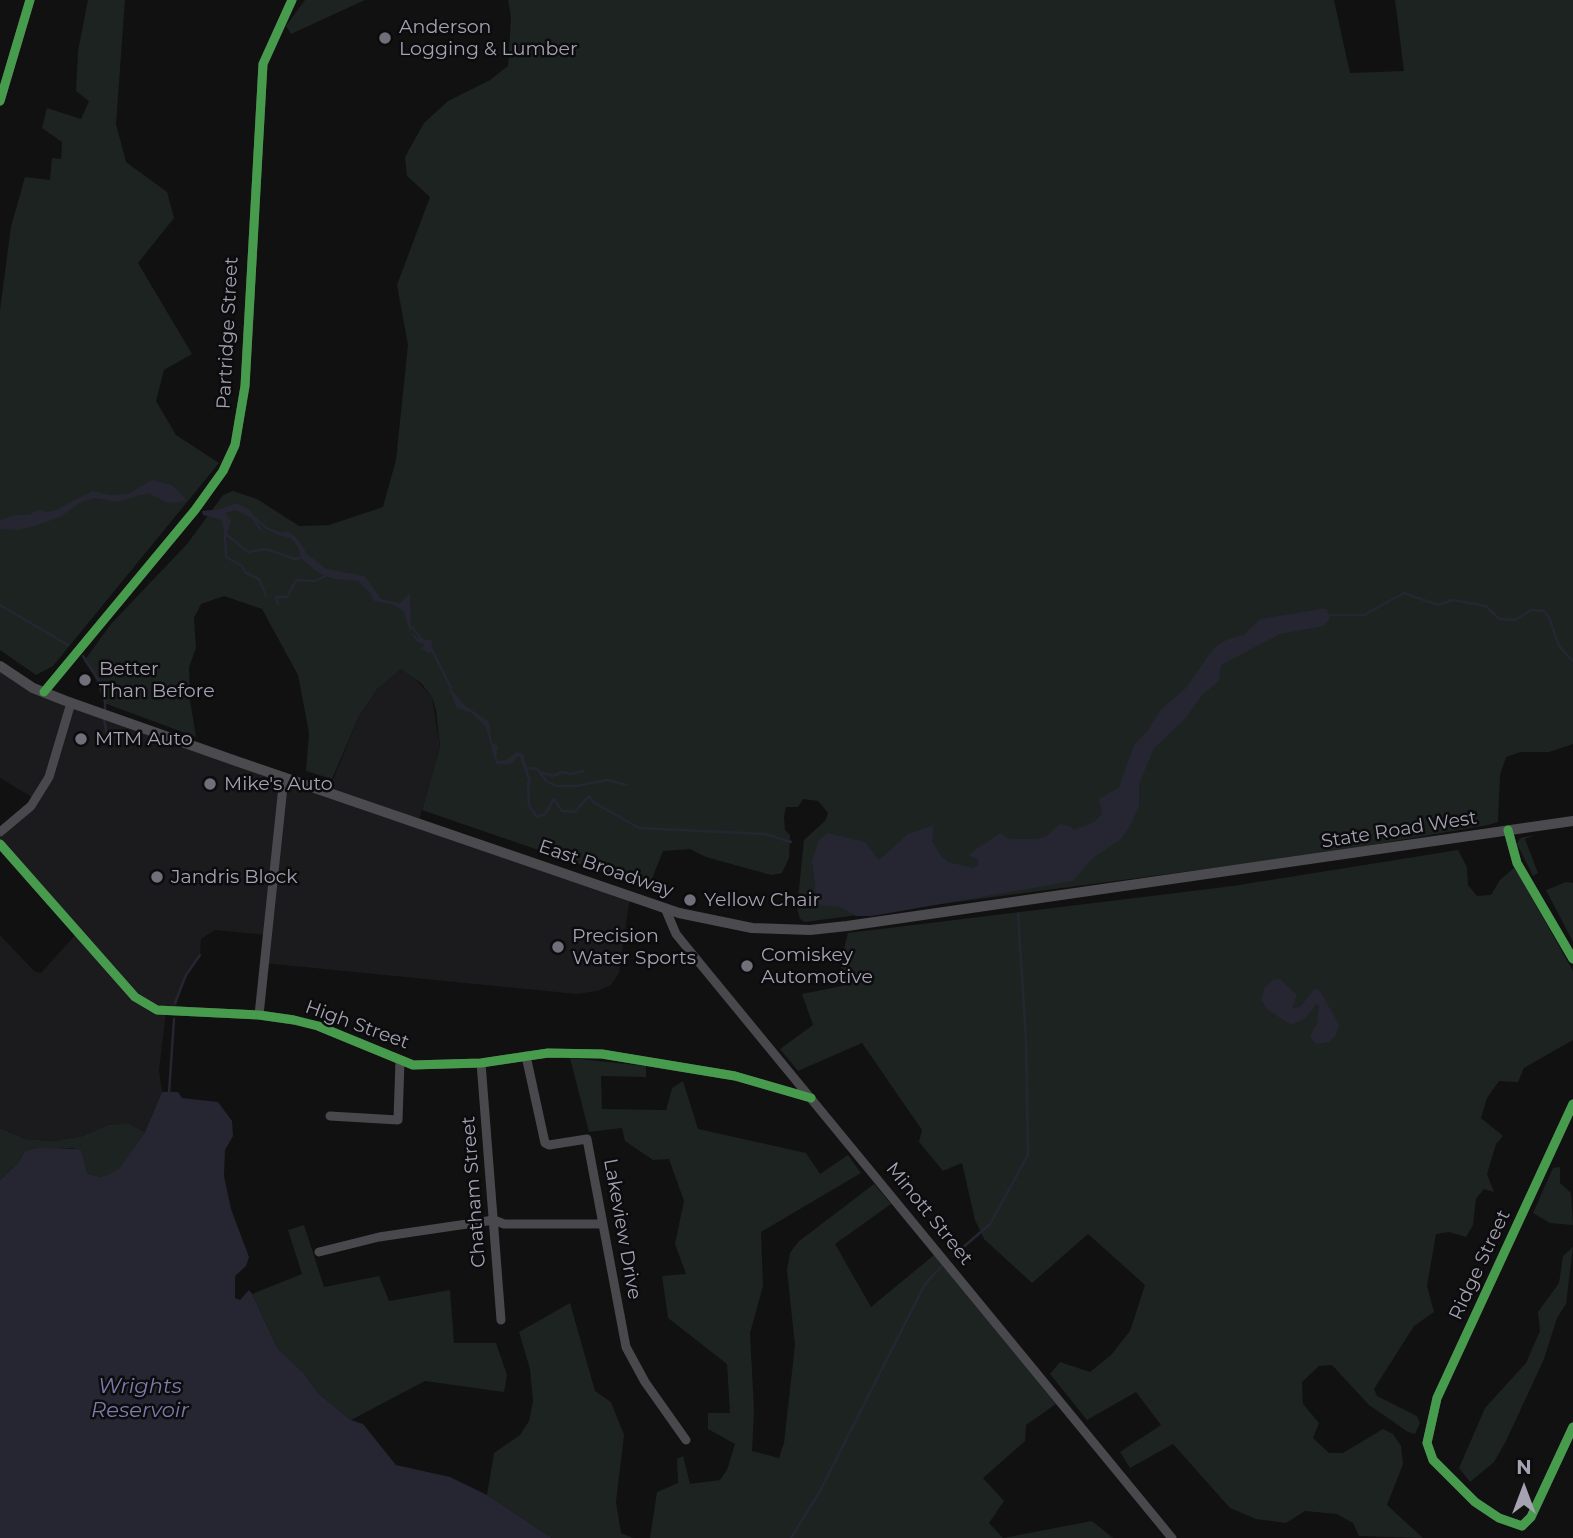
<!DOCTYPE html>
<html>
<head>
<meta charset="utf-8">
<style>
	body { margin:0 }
	#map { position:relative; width:1573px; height:1538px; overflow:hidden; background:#111; font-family:Montserrat,sans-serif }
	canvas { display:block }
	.north { position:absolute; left:1489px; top:1454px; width:70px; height:70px; -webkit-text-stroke:5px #0c0b0d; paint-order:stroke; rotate:0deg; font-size:19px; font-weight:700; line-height:28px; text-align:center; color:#a5a2b2 }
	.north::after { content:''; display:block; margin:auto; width:24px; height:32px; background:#a5a2b2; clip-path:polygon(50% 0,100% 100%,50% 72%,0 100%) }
</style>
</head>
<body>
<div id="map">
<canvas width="1573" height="1538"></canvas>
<div class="north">N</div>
</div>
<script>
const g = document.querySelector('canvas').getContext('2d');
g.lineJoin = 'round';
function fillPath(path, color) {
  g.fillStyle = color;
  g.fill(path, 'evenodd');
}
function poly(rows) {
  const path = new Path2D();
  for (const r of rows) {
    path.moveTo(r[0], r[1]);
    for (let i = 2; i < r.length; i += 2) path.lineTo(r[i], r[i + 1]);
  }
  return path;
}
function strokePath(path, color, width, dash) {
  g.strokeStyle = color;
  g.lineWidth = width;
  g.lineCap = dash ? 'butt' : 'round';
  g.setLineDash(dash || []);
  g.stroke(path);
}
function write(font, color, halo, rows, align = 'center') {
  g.font = font + ' Montserrat,sans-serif';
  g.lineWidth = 5;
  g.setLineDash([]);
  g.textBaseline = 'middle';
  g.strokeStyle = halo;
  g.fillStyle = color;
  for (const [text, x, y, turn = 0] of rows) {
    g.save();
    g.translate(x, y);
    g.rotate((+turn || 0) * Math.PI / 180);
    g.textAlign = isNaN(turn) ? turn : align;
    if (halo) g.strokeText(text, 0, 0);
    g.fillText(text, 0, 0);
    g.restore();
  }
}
fillPath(poly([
	[0,666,33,688,328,792,359,716,378,688,393,672,401,669,410,673,432,697,440,747,418,823,630,897,619,973,611,985,597,991,577,994,263,963,267,935,215,930,201,939,200,955,186,975,174,1013,166,1012,159,1070,162,1092,145,1132,127,1123,107,1125,83,1136,53,1141,25,1139,0,1128,0,935,34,971,41,973,78,932,0,844,0,832,35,799,0,778]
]), '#1b1b1d');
fillPath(poly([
	[88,0,125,0,116,124,126,162,167,192,174,218,138,263,192,354,164,370,156,401,176,435,219,463,53,666,36,675,0,650,0,310,11,227,25,177,50,180,52,158,61,159,62,142,42,128,47,108,81,119,89,101,76,91,78,51],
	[305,0,365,0,291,34,286,26],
	[508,0,1334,0,1350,73,1404,71,1395,0,1573,0,1573,744,1549,752,1521,752,1506,757,1500,775,1498,822,1488,825,1319,854,805,922,800,919,797,908,804,840,825,821,828,813,818,801,803,799,798,807,786,807,784,817,785,830,790,835,789,858,782,873,771,875,706,857,690,849,663,851,650,884,646,887,422,810,440,747,436,710,432,697,421,683,401,669,378,688,359,716,332,779,306,771,309,733,298,675,262,609,224,596,201,604,194,618,196,648,189,667,190,700,196,737,104,703,95,677,84,661,111,624,187,544,223,495,233,491,257,499,299,526,329,525,383,507,396,460,408,345,397,285,430,197,407,176,405,157,424,123,448,101,490,80,508,66,511,17],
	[1535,835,1525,839,1538,873,1533,876,1517,844,1520,838],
	[1458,850,1467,867,1468,885,1477,896,1491,895,1500,880,1514,868,1519,875,1573,971,1573,1040,1524,1068,1518,1082,1499,1081,1487,1098,1481,1118,1503,1136,1496,1144,1487,1174,1494,1192,1484,1189,1476,1199,1473,1225,1466,1237,1449,1232,1436,1234,1427,1286,1434,1312,1414,1326,1374,1389,1377,1396,1417,1416,1420,1423,1415,1434,1408,1432,1369,1405,1332,1365,1319,1366,1302,1382,1303,1404,1319,1423,1313,1438,1329,1453,1343,1453,1383,1429,1393,1434,1401,1446,1403,1464,1387,1505,1423,1538,1359,1536,1353,1523,1337,1514,1305,1511,1286,1523,1256,1519,1230,1508,1173,1444,1130,1468,1120,1452,1161,1425,1136,1392,1087,1420,1050,1374,1060,1362,1090,1372,1111,1355,1130,1331,1145,1285,1088,1234,1032,1283,984,1239,975,1220,962,1163,943,1171,919,1142,922,1130,862,1043,798,1071,780,1049,813,1025,802,994,842,986,841,961,848,933,1233,886],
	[1566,882,1573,883,1573,942,1546,890],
	[570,1058,646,1066,646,1077,601,1076,602,1109,666,1110,672,1088,683,1081,698,1129,806,1153,820,1174,848,1155,861,1173,761,1232,763,1286,750,1333,754,1410,752,1451,779,1458,784,1443,795,1345,787,1270,790,1253,798,1242,874,1184,891,1204,835,1244,871,1307,934,1255,1056,1404,1026,1425,1025,1441,983,1478,1004,1501,989,1523,1003,1538,1092,1521,1113,1538,650,1538,657,1492,678,1483,677,1459,683,1456,690,1484,720,1480,727,1470,735,1444,708,1429,708,1413,730,1413,727,1364,668,1318,662,1276,686,1274,675,1244,684,1201,669,1159,653,1160,625,1141,622,1128,589,1132],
	[127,1123,145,1132,120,1169,101,1177,87,1173,82,1151,73,1148,25,1151,18,1163,0,1180,0,1128,25,1139,53,1141,83,1136,107,1125],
	[1560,1167,1560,1183,1571,1193,1573,1225,1550,1223,1533,1213,1553,1168],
	[304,1225,324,1287,379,1276,389,1301,450,1290,454,1343,496,1343,507,1375,504,1392,425,1381,351,1420,319,1394,304,1373,278,1349,252,1294,302,1274,288,1230],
	[1573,1247,1566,1304,1557,1318,1544,1359,1506,1441,1494,1462,1470,1482,1459,1468,1485,1408,1526,1363,1540,1331,1538,1312,1559,1283,1563,1256],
	[570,1303,595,1391,611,1402,624,1435,616,1502,621,1533,633,1538,552,1538,487,1495,494,1453,520,1435,529,1421,533,1401,530,1369,519,1332]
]), '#1d2321');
fillPath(poly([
	[152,480,172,485,187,501,168,503,148,493,117,502,95,498,81,502,60,517,35,526,18,530,0,529,0,520,15,515,29,515,37,510,46,512,56,510,92,491,110,495,128,494],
	[236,503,250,510,262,530,272,534,288,531,297,538,307,554,326,569,365,576,381,599,400,603,410,593,411,632,419,639,432,640,431,654,420,649,425,644,417,642,410,631,404,612,394,605,374,601,370,593,358,581,334,579,317,572,301,558,298,547,291,538,261,531,250,517,235,510,225,513,231,521,225,541,222,520,203,515,202,511,221,509],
	[1320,609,1326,609,1330,618,1324,626,1280,634,1221,665,1219,681,1202,695,1186,718,1154,748,1139,784,1139,806,1130,826,1121,839,1093,858,1073,881,872,916,856,916,841,907,820,905,816,895,812,861,819,840,828,833,865,842,879,860,908,834,934,825,932,841,940,855,948,862,973,868,979,864,978,859,969,856,973,851,1001,833,1009,839,1037,839,1047,836,1059,824,1070,826,1074,830,1094,822,1102,814,1099,799,1119,787,1134,745,1149,729,1160,710,1185,689,1214,648,1228,639,1244,635,1260,619],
	[448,686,463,704,489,722,492,743,498,746,496,756,498,761,506,760,517,752,523,754,531,781,530,786,526,786,528,780,519,756,510,764,496,764,486,727,472,713,457,708],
	[1280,979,1297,995,1292,1009,1301,1006,1315,988,1320,991,1339,1025,1336,1035,1329,1042,1316,1044,1310,1036,1317,1024,1319,1005,1316,1004,1306,1018,1291,1025,1268,1010,1261,1000,1264,989,1272,980],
	[162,1092,178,1092,182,1098,218,1102,232,1121,233,1136,225,1150,224,1176,231,1209,249,1257,246,1266,235,1276,235,1298,240,1300,249,1290,252,1294,278,1349,304,1373,319,1394,351,1420,363,1424,396,1465,450,1477,487,1495,552,1538,0,1538,0,1180,18,1163,25,1151,39,1148,78,1149,82,1151,87,1173,101,1177,119,1169,145,1132]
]), '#252632');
strokePath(poly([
	[252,516,268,529,279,533],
	[227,535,248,552,266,549,295,559,301,557],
	[225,536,226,557,242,566,246,573,259,579,266,596],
	[278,604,276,597,287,597,296,580,315,581,325,576],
	[0,605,68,645],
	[1327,615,1364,615,1404,593,1438,605,1453,600,1486,606,1499,619,1515,620,1531,610,1544,611,1549,617,1559,646,1573,661],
	[1282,618,1296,615],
	[412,627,423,641],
	[431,648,451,688],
	[83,656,105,690,105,711],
	[104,718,107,735],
	[526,768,537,769,546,781,556,786,576,786,607,780,627,785],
	[540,772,553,776,562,772,571,774,583,771],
	[528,785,529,806,537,817,545,814,554,799,562,811,575,812,589,796,593,802,639,828,765,834,791,842],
	[175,1003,186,975,200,955],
	[169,1093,174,1019],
	[953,1256,990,1224,1028,1155,1026,1039,1018,914],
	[791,1538,819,1493,925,1284,941,1267]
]), '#252632', 2.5);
strokePath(poly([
	[0,101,30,0],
	[44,692,195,510,223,471,235,445,245,386,263,64,292,0],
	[1508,830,1517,863,1573,959],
	[0,832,31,806,49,777,71,703],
	[0,844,135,997,157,1010,259,1015,294,1020,318,1026,413,1065,481,1063,548,1053,602,1054,735,1076,811,1098],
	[665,908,676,934,702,966,1172,1538],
	[259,1015,284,777],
	[526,1056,545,1143,549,1145,587,1139,626,1347,645,1382,686,1440],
	[481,1063,501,1320],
	[1573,1104,1437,1398,1427,1443,1433,1460,1475,1502,1499,1518,1522,1526,1531,1517,1573,1427],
	[330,1116,398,1120,400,1061],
	[319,1252,379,1237,494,1220,504,1224,602,1224]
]), '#49484c', 9);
strokePath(poly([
	[0,666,33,688,66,701,236,761,679,913,752,928,810,930,847,926,1573,821]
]), '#4b4a4e', 10);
strokePath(poly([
	[0,101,30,0],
	[44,692,195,510,223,471,235,445,245,386,263,64,292,0],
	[1508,830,1517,863,1573,959],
	[0,844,135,997,157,1010,259,1015,294,1020,318,1026,413,1065,481,1063,548,1053,602,1054,735,1076,811,1098],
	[1573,1104,1437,1398,1427,1443,1433,1460,1475,1502,1499,1518,1522,1526,1531,1517,1573,1427]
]), '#469c4c', 9);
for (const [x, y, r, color] of [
	[385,38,7,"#716f7a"],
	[85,680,7,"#716f7a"],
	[81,739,7,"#716f7a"],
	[210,784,7,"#716f7a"],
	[157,877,7,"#716f7a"],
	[690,900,7,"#716f7a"],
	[558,947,7,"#716f7a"],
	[747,966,7,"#716f7a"]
]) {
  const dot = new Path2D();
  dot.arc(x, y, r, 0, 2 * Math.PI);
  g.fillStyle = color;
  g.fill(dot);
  strokePath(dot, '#0c0b0d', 2.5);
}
write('19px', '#a5a2b2', '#0c0b0d', [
	["Anderson",399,27],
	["Logging & Lumber",399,49],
	["Better",99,669],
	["Than Before",99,691],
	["MTM Auto",95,739],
	["Mike's Auto",224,784],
	["Jandris Block",171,877],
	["Yellow Chair",704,900],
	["Precision",572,936],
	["Water Sports",572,958],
	["Comiskey",761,955],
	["Automotive",761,977]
], 'left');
write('19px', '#a5a2b2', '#0c0b0d', [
	["Partridge Street",228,333,-87],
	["State Road West",1399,830,-9],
	["East Broadway",606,869,19],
	["High Street",357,1025,20],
	["Chatham Street",474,1192,-94],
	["Minott Street",929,1214,51],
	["Lakeview Drive",622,1229,80],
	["Ridge Street",1480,1265,-65]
]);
write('italic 21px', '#7a7cac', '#0c0b0d', [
	["Wrights",140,1387],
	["Reservoir",140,1411]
]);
</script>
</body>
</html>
